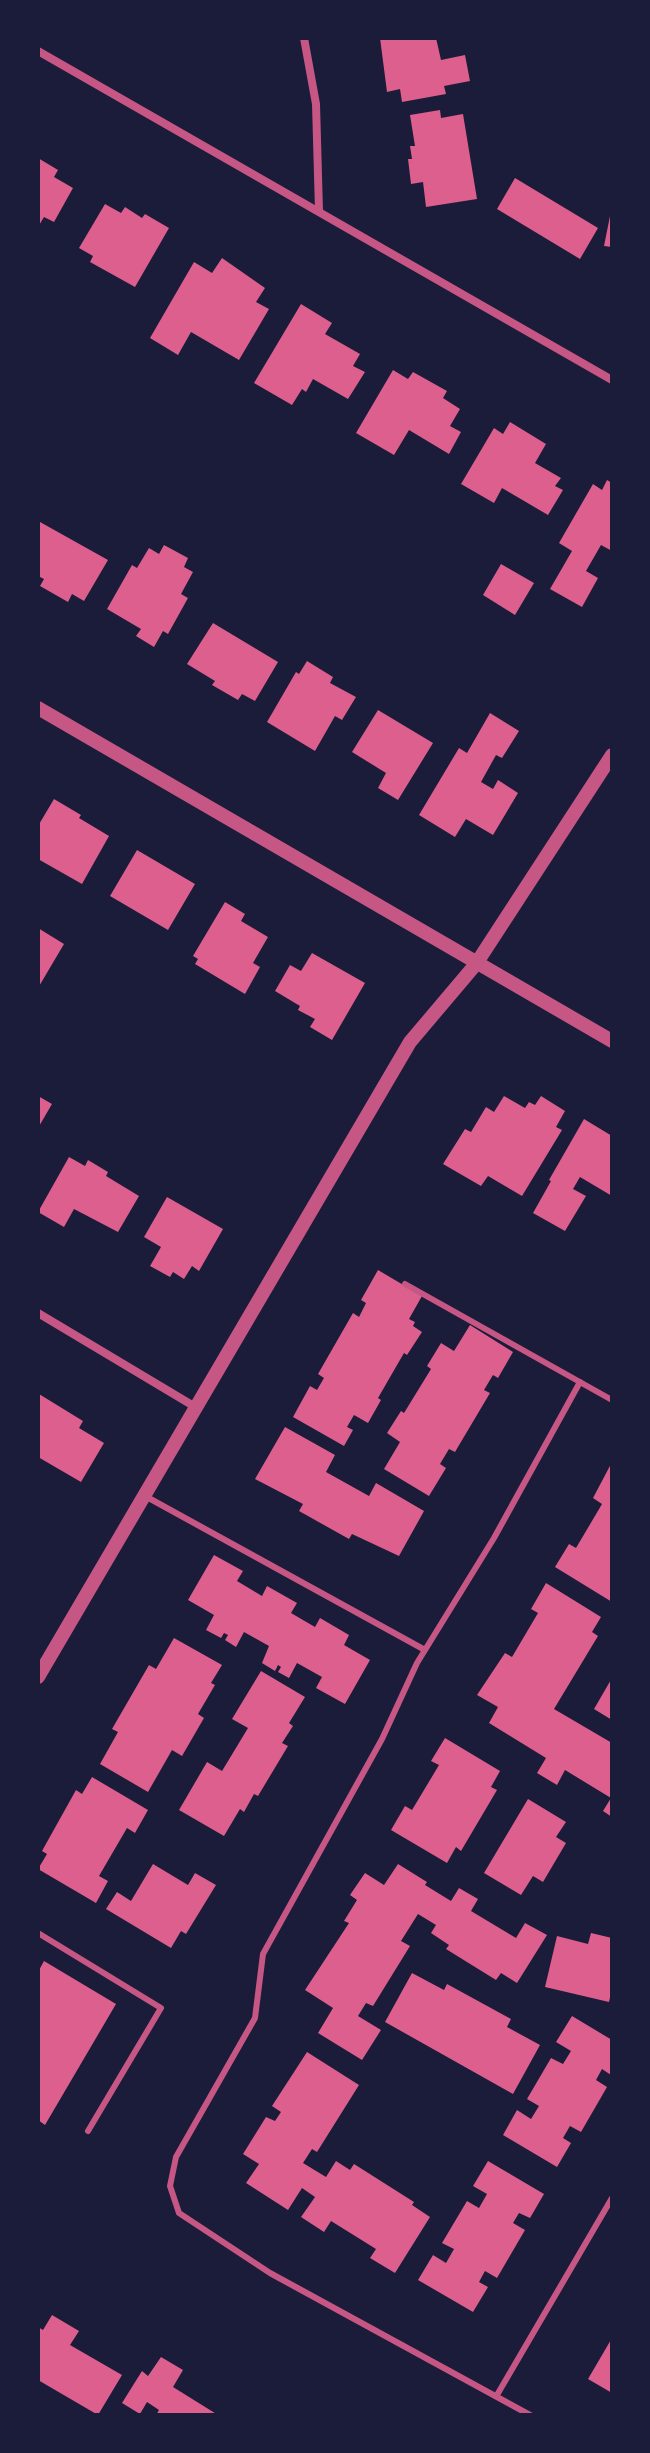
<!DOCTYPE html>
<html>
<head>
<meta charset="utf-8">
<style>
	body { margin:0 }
	#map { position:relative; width:650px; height:2453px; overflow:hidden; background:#1b1b3a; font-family:"DejaVu Sans",sans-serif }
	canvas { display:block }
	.frame { position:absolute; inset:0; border:40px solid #1b1b3a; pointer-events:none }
</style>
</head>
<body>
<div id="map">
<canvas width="650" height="2453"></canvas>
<div class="frame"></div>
</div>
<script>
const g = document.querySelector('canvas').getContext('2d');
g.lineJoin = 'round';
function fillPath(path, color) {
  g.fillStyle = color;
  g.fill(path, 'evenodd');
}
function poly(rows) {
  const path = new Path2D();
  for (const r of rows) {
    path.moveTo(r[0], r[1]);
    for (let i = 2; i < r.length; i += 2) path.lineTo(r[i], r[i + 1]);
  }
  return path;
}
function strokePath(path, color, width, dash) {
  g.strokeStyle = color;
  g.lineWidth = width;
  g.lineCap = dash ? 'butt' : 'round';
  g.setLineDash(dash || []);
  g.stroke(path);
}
fillPath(poly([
	[380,38,436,38,441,60,465,55,470,81,444,86,446,94,402,102,400,89,387,92],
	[440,110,441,118,463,114,477,199,426,207,423,182,411,184,408,159,412,159,410,146,415,146,410,115],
	[38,158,58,170,54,177,73,188,54,222,44,217,38,227],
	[515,178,598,228,580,259,497,209],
	[105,204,121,213,125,207,142,218,145,214,169,228,135,287,90,262,93,256,79,248],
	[611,211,612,212,612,247,604,246],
	[222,258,265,288,256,302,269,309,239,360,191,332,178,355,150,338,194,262,212,273],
	[301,304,332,323,325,334,360,354,353,366,365,372,348,399,313,379,306,392,302,389,292,405,254,383],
	[393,370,408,379,413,372,447,391,443,398,460,409,450,426,461,432,449,454,409,430,394,455,356,433],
	[510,422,546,444,535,463,561,478,555,486,563,490,548,515,502,488,494,503,461,484,494,428,503,434],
	[607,480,612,483,612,551,601,545,586,571,598,578,582,607,550,589,572,551,559,543,593,484,602,490],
	[40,522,108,560,84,601,72,594,68,602,40,586,44,579,38,576],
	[164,545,188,558,184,567,193,572,181,594,188,598,168,634,163,631,154,647,136,636,141,629,107,609,132,565,137,568,149,548,159,554],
	[501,564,534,583,515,615,483,595],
	[213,623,278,662,255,701,242,694,238,700,212,685,215,681,187,664],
	[307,661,333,677,330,683,356,697,342,720,335,716,315,751,267,722,296,672,299,674],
	[378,710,433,743,398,800,378,788,386,773,352,752],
	[490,713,519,731,502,758,496,755,481,782,493,789,498,780,518,793,493,835,466,819,455,837,419,815,459,748,467,753],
	[54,799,81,815,79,818,109,836,82,884,38,859,38,826],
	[137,850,195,884,168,930,110,896],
	[225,902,245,914,241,921,268,937,253,963,260,967,245,994,195,964,198,959,193,956],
	[38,928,64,944,38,988],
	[312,953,365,983,332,1040,310,1027,315,1019,298,1010,300,1006,275,991,290,965,301,971],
	[38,1096,52,1104,38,1128],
	[504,1096,525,1108,529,1102,535,1105,541,1096,565,1111,556,1127,562,1130,522,1196,488,1176,481,1186,443,1164,465,1129,471,1132,486,1107,494,1112],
	[584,1119,612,1136,612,1196,580,1177,573,1189,586,1196,565,1231,533,1213,551,1181,549,1180],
	[69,1157,85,1166,88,1160,108,1172,106,1176,139,1196,118,1232,74,1209,64,1227,38,1212],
	[167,1197,223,1229,199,1271,192,1266,184,1279,173,1272,170,1277,150,1266,161,1247,144,1237],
	[378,1270,422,1296,409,1319,415,1322,413,1326,422,1332,407,1355,404,1353,378,1398,381,1400,368,1423,354,1415,347,1427,353,1430,344,1446,293,1417,310,1386,317,1390,324,1378,318,1374,353,1313,359,1317,366,1303,361,1300],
	[470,1325,513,1352,498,1378,493,1375,484,1390,490,1393,455,1452,449,1449,440,1464,446,1468,429,1496,384,1469,400,1442,387,1433,401,1411,404,1413,431,1369,427,1366,441,1343,454,1351],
	[39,1394,83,1421,79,1428,104,1443,81,1482,38,1457],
	[285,1427,335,1455,326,1472,369,1496,376,1483,424,1511,399,1556,352,1534,349,1539,299,1511,303,1504,255,1479],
	[612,1462,612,1602,555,1567,569,1544,576,1548,602,1504,593,1498],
	[214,1555,243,1571,237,1581,262,1596,267,1586,297,1603,291,1613,315,1627,320,1618,349,1635,344,1645,370,1660,345,1704,316,1688,322,1677,297,1663,289,1678,278,1672,281,1667,278,1665,275,1671,262,1663,269,1646,244,1632,236,1647,225,1640,228,1635,224,1633,221,1638,206,1630,214,1615,188,1600],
	[546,1583,601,1617,592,1632,598,1636,554,1709,612,1743,612,1817,603,1811,611,1798,565,1770,557,1785,537,1773,546,1758,489,1723,498,1707,477,1695,505,1653,512,1657,538,1613,531,1609],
	[174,1638,222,1665,211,1683,215,1685,198,1714,204,1718,182,1756,172,1750,148,1792,100,1764,118,1732,112,1729,149,1665,156,1669],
	[261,1671,305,1697,289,1723,293,1726,282,1743,288,1746,258,1796,254,1794,244,1812,240,1809,224,1836,179,1810,207,1762,222,1771,248,1728,232,1719],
	[612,1678,612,1720,594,1709],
	[445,1738,500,1771,491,1787,497,1790,461,1851,456,1847,447,1863,391,1830,405,1806,412,1810,439,1765,431,1761],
	[92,1777,148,1810,135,1833,127,1828,99,1876,108,1881,96,1903,38,1869,47,1854,42,1851,76,1790,82,1794],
	[528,1799,566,1822,556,1837,566,1843,543,1882,533,1876,521,1895,484,1873],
	[153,1864,188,1885,195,1873,216,1885,186,1934,181,1931,171,1948,106,1909,117,1892,131,1901],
	[398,1864,427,1882,425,1885,451,1901,459,1888,478,1899,471,1911,516,1938,525,1923,547,1935,517,1983,501,1973,496,1980,446,1949,449,1945,431,1933,436,1925,418,1914,401,1941,410,1946,373,2006,366,2003,358,2016,381,2030,362,2060,318,2033,333,2008,305,1990,349,1923,344,1921,357,1900,350,1895,365,1873,384,1885],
	[591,1933,612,1938,612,1988,609,2002,545,1987,557,1936,588,1944],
	[44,1961,116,2004,45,2125,38,2120,38,1972],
	[412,1973,444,1990,447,1984,511,2019,507,2027,540,2045,513,2094,385,2022],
	[572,2016,612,2040,612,2072,611,2075,602,2069,596,2080,607,2087,581,2132,570,2126,563,2138,571,2143,557,2167,503,2135,517,2110,531,2119,539,2106,527,2099,551,2058,563,2064,571,2051,556,2042],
	[307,2052,359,2085,317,2152,312,2149,303,2163,326,2177,336,2161,350,2170,354,2164,414,2202,412,2205,430,2217,395,2273,370,2258,376,2249,331,2221,324,2232,301,2217,315,2197,302,2188,288,2210,246,2183,259,2164,243,2154,266,2117,275,2121,281,2112,272,2106],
	[488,2161,544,2194,530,2218,519,2213,513,2223,525,2230,497,2278,485,2271,479,2282,488,2287,473,2312,418,2280,433,2255,446,2263,454,2249,442,2243,467,2201,479,2208,487,2194,473,2186],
	[52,2315,79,2331,70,2345,122,2375,98,2415,38,2380,38,2327,43,2330],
	[612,2338,612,2393,588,2379],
	[161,2357,183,2370,173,2387,218,2415,156,2415,159,2410,147,2402,140,2414,122,2403,142,2371,148,2376]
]), '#dd5f8e');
strokePath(poly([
	[405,1284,612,1400],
	[145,1496,425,1650],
	[38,1933,161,2008,88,2131],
	[497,2395,612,2198],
	[530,2415,270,2273,179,2213,170,2186,176,2157,255,2018,263,1954,382,1739,417,1663,494,1538,580,1382]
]), '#c65784', 6);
strokePath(poly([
	[304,38,316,104,319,211],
	[38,51,612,380],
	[38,1313,197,1408]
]), '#c65784', 8);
strokePath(poly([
	[38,708,612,1041],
	[38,1677,410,1042,476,964,612,755]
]), '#c65784', 14);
</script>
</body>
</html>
